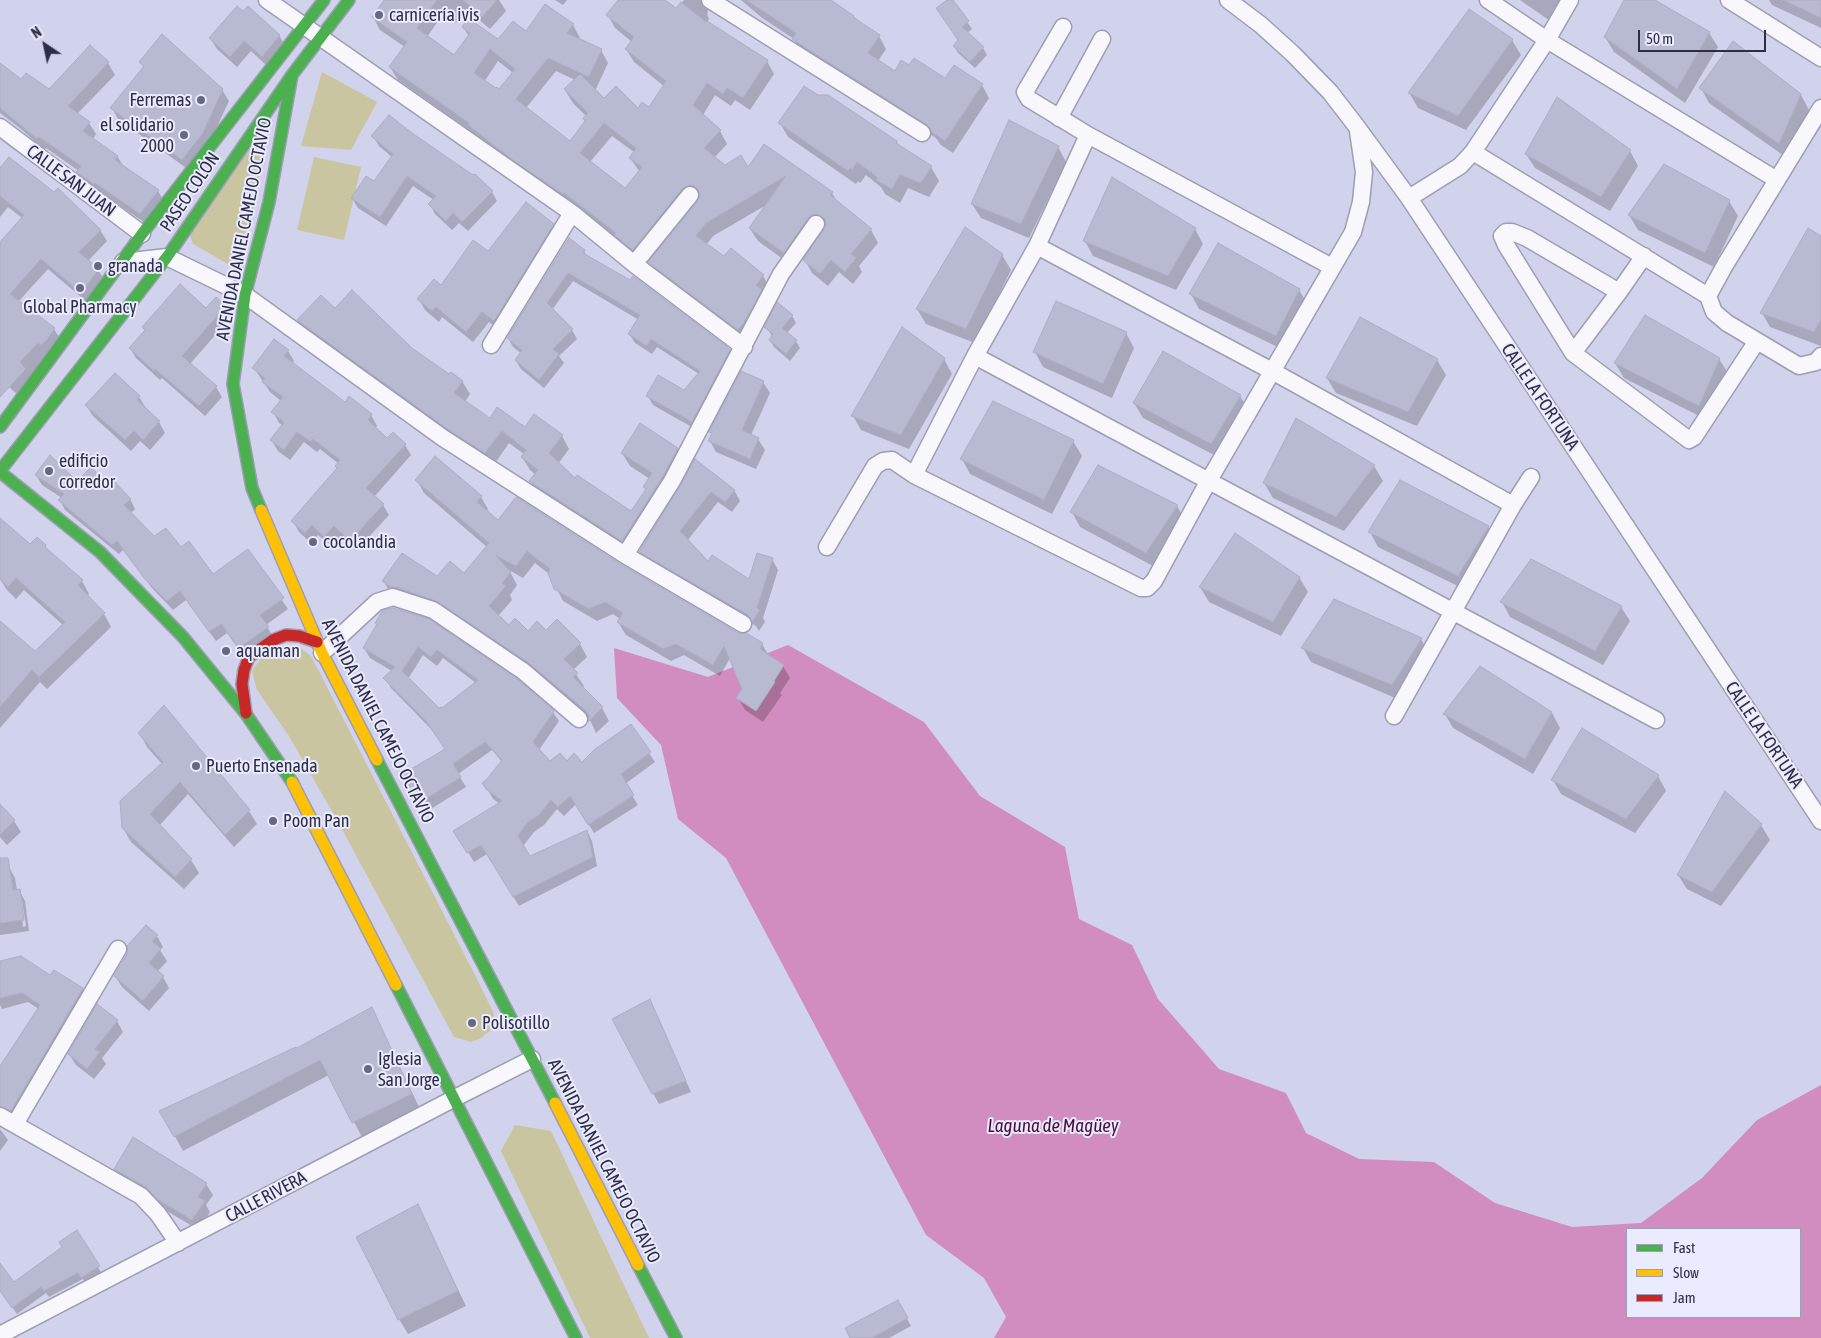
<!DOCTYPE html>
<html>
<head>
<meta charset="utf-8">
<style>
	body { margin:0 }
	#map { position:relative; width:1821px; height:1338px; overflow:hidden; background:#d1d2ec; font-family:"Asap Condensed",sans-serif }
	canvas { display:block }
	.legend { position:absolute; left:1626px; top:1228px; width:175px; height:90px; box-sizing:border-box; background:#eaebfe; border:1px solid #9e9fb4; margin:0; padding:6px 9px; list-style:none; font-size:15px; color:#2d2e46 }
	.legend li { display:flex; align-items:center; gap:10px; height:25px }
	.legend b { width:25px; border:1px solid #9e9fb4 }
	.north { position:absolute; left:20px; top:20px; width:50px; height:50px; -webkit-text-stroke:4px #eaebfe; paint-order:stroke; rotate:326deg; font-size:14px; font-weight:700; line-height:20px; text-align:center; color:#2d2e46 }
	.north::after { content:''; display:block; margin:auto; width:18px; height:22px; background:#2d2e46; clip-path:polygon(50% 0,100% 100%,50% 72%,0 100%) }
	.scale { position:absolute; left:1638px; top:30px; width:128px; height:22px; box-sizing:border-box; border:2px solid #2d2e46; border-top:0; padding-left:6px; font-size:15px; line-height:18px; white-space:nowrap; color:#2d2e46; -webkit-text-stroke:4px #eaebfe; paint-order:stroke }
</style>
</head>
<body>
<div id="map">
<canvas width="1821" height="1338"></canvas>
<ul class="legend">
<li><b style="height:6px;background:#4caf50"></b>Fast</li>
<li><b style="height:6px;background:#ffc107"></b>Slow</li>
<li><b style="height:6px;background:#c62828"></b>Jam</li>
</ul>
<div class="north">N</div>
<div class="scale">50 m</div>
</div>
<script>
const g = document.querySelector('canvas').getContext('2d');
g.lineJoin = 'round';
function fillPath(path, color) {
  g.fillStyle = color;
  g.fill(path, 'evenodd');
}
function poly(rows) {
  const path = new Path2D();
  for (const r of rows) {
    path.moveTo(r[0], r[1]);
    for (let i = 2; i < r.length; i += 2) path.lineTo(r[i], r[i + 1]);
  }
  return path;
}
function strokePath(path, color, width, dash) {
  g.strokeStyle = color;
  g.lineWidth = width;
  g.lineCap = dash ? 'butt' : 'round';
  g.setLineDash(dash || []);
  g.stroke(path);
}
function write(font, color, halo, rows, align = 'center') {
  g.font = font + ' "Asap Condensed",sans-serif';
  g.lineWidth = 4;
  g.setLineDash([]);
  g.textBaseline = 'middle';
  g.strokeStyle = halo;
  g.fillStyle = color;
  for (const [text, x, y, turn = 0] of rows) {
    g.save();
    g.translate(x, y);
    g.rotate((+turn || 0) * Math.PI / 180);
    g.textAlign = isNaN(turn) ? turn : align;
    if (halo) g.strokeText(text, 0, 0);
    g.fillText(text, 0, 0);
    g.restore();
  }
}
fillPath(poly([
	[322,72,377,102,351,150,301,146],
	[260,136,267,138,240,271,193,244,188,229],
	[314,157,361,167,344,240,297,230],
	[269,647,299,647,311,656,479,983,494,1014,490,1031,481,1038,471,1042,454,1037,338,822,289,736,257,690,252,671],
	[515,1125,551,1131,649,1338,590,1338,501,1151]
]), '#c9c5a0');
fillPath(poly([
	[788,645,924,722,980,796,1065,847,1079,919,1132,945,1158,999,1219,1069,1286,1093,1306,1133,1359,1159,1434,1162,1495,1203,1572,1227,1641,1223,1702,1178,1757,1120,1821,1085,1821,1338,994,1338,1006,1317,984,1278,926,1235,726,858,678,819,661,745,617,698,614,648,708,677],
	[1627,1229,1800,1229,1800,1317,1627,1317]
]), '#d28dc0');
fillPath(poly([
	[386,0,499,0,506,11,490,29,466,9,456,23,443,14,427,37,454,57,469,36,463,27,499,40,526,33,573,25,580,38,578,40,601,50,608,63,595,91,604,99,638,110,649,109,664,86,634,62,626,49,632,42,615,28,608,15,620,0,663,0,676,10,684,0,725,0,709,7,707,14,709,19,707,22,767,61,774,74,750,110,735,100,731,106,715,95,703,115,720,131,727,144,714,158,725,167,748,169,764,145,832,193,838,203,871,230,878,243,859,266,862,272,853,284,839,272,828,286,812,273,805,260,827,227,820,227,791,265,758,241,750,229,768,204,713,236,706,245,724,258,763,276,770,289,746,342,657,275,650,262,700,199,695,198,640,262,477,138,475,134,398,80,390,67,405,47,380,30,373,17],
	[498,61,513,73,500,91,484,82],
	[556,71,575,80,565,90,573,103,586,116,586,121,570,142,526,108],
	[612,136,634,152,630,158,640,172,625,190,590,162],
	[555,0,567,0,563,5],
	[741,0,829,0,879,36,886,49,878,61,895,72,910,67,946,80,982,85,989,98,953,153,941,145,936,138,801,52,794,39,761,17],
	[949,0,952,0,972,29,967,33,983,48,987,55,975,68,958,53,954,46,959,40,937,9],
	[1520,0,1566,0,1553,23],
	[1625,0,1652,0,1709,33,1718,47,1685,103,1614,52,1605,37],
	[1769,0,1821,0,1821,28,1772,5],
	[244,13,279,35,285,46,268,67,251,51,237,67,217,49,210,38],
	[1512,40,1521,55,1466,130,1418,108,1410,94],
	[1734,43,1801,95,1809,110,1787,158,1709,103,1701,88],
	[141,62,222,90,229,101,209,144,189,170,118,119,112,108,144,68],
	[108,63,115,75,77,114,89,123,96,134,93,139,117,156,124,167,158,191,165,203,148,225,103,194,101,195,85,184,78,172,79,171,46,148,44,150,21,129,0,113,0,65,22,81,49,90],
	[828,96,897,142,899,147,931,167,939,181,929,197,908,188,900,203,885,194,881,187,866,175,860,183,858,181,856,184,788,137,780,123],
	[411,134,492,192,497,201,468,231,459,223,452,230,435,214,430,204,434,200,413,186,386,226,358,208,352,198,374,183,392,157,379,146,373,136],
	[1058,147,1066,162,1029,238,981,218,972,204],
	[1630,151,1638,166,1610,211,1535,168,1526,154],
	[0,166,100,230,107,241,88,261,98,270,105,281,88,303,48,269,18,302,54,329,61,340,18,395,0,379,0,244,22,218,8,207,0,217],
	[1729,201,1738,216,1714,267,1638,230,1629,215],
	[553,225,559,236,501,331,489,322,473,342,442,317,439,322,425,310,419,299,441,286,488,253],
	[1195,229,1203,244,1176,290,1093,256,1085,241],
	[1821,237,1821,346,1770,327,1762,313],
	[584,251,588,258,728,351,734,360,697,430,653,405,648,396,684,392,699,374,657,347,652,354,635,343,630,335,639,320,573,281,552,310,572,330,577,339,559,356,564,363,544,388,521,369,516,361,522,354,513,347,508,338],
	[1002,255,1011,270,975,343,926,324,917,309],
	[1299,290,1308,305,1284,350,1199,309,1191,294],
	[225,307,231,317,190,364,216,387,222,397,205,416,162,378,160,380,136,358,130,348,207,309],
	[335,310,411,349,449,376,462,381,470,394,465,402,490,420,562,436,569,449,558,464,575,480,632,513,647,490,644,487,650,479,630,466,622,453,677,448,685,462,630,553,538,494,530,481,536,475,530,470,522,457,524,454,509,443,493,466,306,333,298,320],
	[792,316,796,323,787,333,796,341,800,348,790,361,774,347,770,340,773,337,766,327],
	[1126,333,1134,348,1112,398,1043,367,1035,352],
	[288,351,294,361,292,363,345,403,350,398,371,415,377,426,375,428,387,439,393,434,405,445,411,455,374,497,383,505,389,515,356,551,340,536,331,546,318,535,311,543,299,532,293,521,338,469,339,464,320,449,317,452,304,442,290,460,278,451,272,441,283,426,279,423,273,412,281,401,270,392,254,368],
	[944,359,952,374,909,449,861,430,853,416],
	[1719,359,1728,373,1707,420,1624,378,1615,363],
	[1437,360,1446,375,1417,426,1336,393,1327,378],
	[115,375,139,397,146,408,159,422,165,433,150,450,140,441,131,451,93,416,86,405],
	[763,382,770,393,751,435,758,439,765,450,756,469,716,452,710,441,712,435,711,432],
	[1240,396,1249,411,1220,458,1143,418,1134,403],
	[1073,441,1082,456,1052,514,970,474,962,459],
	[1374,466,1383,481,1344,531,1273,498,1264,483],
	[36,475,77,482,106,485,130,499,135,509,130,514,154,538,180,549,213,576,248,551,288,609,266,625,273,637,245,658,227,633,216,641,186,600,173,610,152,588,123,550,119,554,65,510,60,500,62,498,42,485],
	[417,480,481,497,488,509,486,511,498,522,619,565,738,634,762,644,769,656,783,666,790,678,780,693,782,695,763,722,745,710,738,698,744,689,730,658,720,676,684,655,671,661,626,635,618,622,620,619,613,614,597,621,563,601,549,574,535,563,523,578,509,570,517,585,510,595,512,600,498,616,509,626,528,632,546,632,557,621,580,644,587,657,573,670,584,686,582,688,602,708,609,721,596,733,590,720,537,675,391,594,384,582,465,575,487,547,424,493],
	[1400,482,1488,527,1497,542,1466,590,1378,547,1370,532],
	[682,487,734,490,740,501,732,512,718,502,687,541,708,564,749,581,772,559,778,570,763,618,765,622,759,631,756,626,647,562,640,552],
	[1177,506,1185,520,1155,567,1080,527,1072,512],
	[30,546,45,546,48,551,82,581,89,594,87,596,104,614,111,627,47,689,40,682,0,728,0,634,35,653,64,626,24,590,16,599,7,590,0,579,0,570],
	[1299,577,1308,592,1281,636,1209,602,1200,587],
	[1502,602,1621,607,1630,621,1603,665,1510,617],
	[384,612,553,712,559,721,539,750,550,763,582,764,631,726,655,762,625,784,638,805,594,833,576,804,564,816,557,809,544,825,534,832,523,846,529,857,587,831,592,841,597,866,519,906,487,854,474,862,455,831,500,804,493,799,484,783,502,762,492,750,458,774,466,787,426,812,409,785,446,750,433,731,391,688,385,678,392,671,370,658,364,648],
	[423,655,437,666,443,658,476,683,442,710,439,710,408,679],
	[1421,639,1429,654,1400,700,1311,662,1303,648],
	[164,707,249,811,257,824,234,847,188,794,159,826,191,860,199,873,184,889,131,842,123,828,162,764,147,747,140,733],
	[1552,713,1560,728,1533,774,1453,728,1445,714],
	[1658,776,1666,791,1635,833,1561,794,1553,780],
	[2,808,14,821,21,832,7,845,0,837,0,809],
	[1761,825,1770,840,1721,906,1687,889,1678,875],
	[9,867,15,878,17,890,19,890,25,901,29,931,0,935,0,868],
	[20,900,22,900,26,926,23,927],
	[157,936,163,947,160,950,167,961,157,972,163,977,169,988,149,1011,122,987,115,976],
	[0,963,51,977,54,971,82,989,88,999,17,1120,0,1118,0,1069,39,1009,28,1002,2,1009,0,1005],
	[650,1001,691,1092,659,1104,653,1093],
	[372,1009,420,1109,362,1137,329,1075,183,1151,161,1111,297,1049],
	[117,1021,123,1032,102,1058,106,1064,94,1079,76,1065,69,1054],
	[0,1129,8,1140,0,1151],
	[115,1169,206,1184,213,1195,206,1205,210,1212,199,1230,165,1210,154,1198,121,1180],
	[417,1205,466,1306,408,1334,399,1319],
	[77,1232,102,1274,86,1284,83,1279,49,1297,46,1293,17,1314,0,1290,0,1265,13,1284,64,1248],
	[897,1301,911,1326,889,1338,851,1338]
]), '#0003');
const building = poly([
	[384,0,437,0,417,28,454,55,470,33,462,27,468,18,498,39,513,21,526,31,545,4,574,24,567,33,602,49,589,77,548,58,516,99,570,141,585,121,583,118,588,113,564,89,580,74,604,98,616,86,638,108,642,102,649,107,666,81,625,49,634,37,606,15,618,0,665,0,676,8,681,2,706,22,707,21,768,60,743,98,727,88,723,94,707,83,693,105,721,130,704,148,725,165,741,155,748,167,764,144,833,192,830,195,872,229,851,254,856,258,845,272,831,260,820,274,803,260,826,225,825,219,817,214,812,215,808,218,784,253,749,228,786,176,706,223,696,236,724,256,731,248,764,275,756,285,762,290,743,324,738,330,648,262,698,201,700,196,697,188,691,185,682,189,633,250,614,235,616,233,564,193,563,194,514,161,468,125,469,123,389,67,407,42,372,17,384,0],
	[490,49,515,69,499,89,497,87,496,88,474,73,490,49],
	[604,123,636,148,629,158,642,167,625,188,580,153,604,123],
	[463,0,497,0,482,17,463,0],
	[746,0,831,0,854,16,853,17,880,35,868,53,895,71,901,60,909,65,914,58,945,78,954,65,983,84,945,141,932,132,927,125,792,39,796,33,746,0],
	[947,0,953,0,969,21,962,27,984,47,970,62,953,46,958,40,936,8,947,0],
	[1624,0,1655,0,1710,32,1677,89,1604,37,1624,0],
	[1783,0,1821,0,1821,18,1783,0],
	[237,6,243,11,248,6,280,35,262,57,244,41,230,57,209,38,237,6],
	[1469,9,1513,39,1458,116,1408,93,1469,9],
	[162,34,223,89,203,133,182,160,110,108,144,66,139,62,162,34],
	[1733,41,1801,94,1779,144,1699,88,1733,41],
	[90,45,109,62,68,106,90,122,83,131,118,156,115,160,159,190,140,214,95,183,94,184,76,172,81,166,39,137,37,139,0,108,0,63,21,79,26,73,49,89,90,45],
	[804,86,818,95,828,95,897,141,896,143,932,166,921,183,900,175,892,189,876,180,877,177,857,162,852,170,850,168,848,171,778,123,804,86],
	[1557,97,1631,150,1601,197,1525,154,1557,97],
	[389,115,412,133,473,175,475,174,493,191,462,222,453,213,446,221,428,204,436,196,407,176,380,217,351,198,366,176,374,181,393,154,371,136,389,115],
	[1009,120,1059,146,1021,224,971,204,1009,120],
	[9,157,54,192,58,188,101,230,79,252,99,269,81,293,41,259,10,294,55,328,47,340,41,345,38,343,20,362,26,369,0,397,0,242,24,215,0,196,0,168,9,157],
	[1664,164,1730,200,1705,253,1628,215,1664,164],
	[1112,177,1196,228,1168,276,1083,241,1112,177],
	[526,202,554,224,494,321,482,312,466,332,436,307,432,311,417,299,434,279,441,285,473,240,488,251,526,202],
	[965,227,1003,254,966,329,916,309,965,227],
	[1808,228,1821,236,1821,320,1814,332,1760,313,1808,228],
	[569,238,585,250,583,253,630,280,633,276,726,346,730,350,692,422,646,396,658,375,684,390,700,371,651,339,647,346,628,334,640,315,568,273,547,303,573,329,553,349,559,354,539,380,515,360,522,350,507,338,569,238],
	[1218,243,1300,289,1276,336,1189,294,1218,243],
	[180,284,206,308,216,297,226,306,182,356,217,386,199,406,155,369,154,371,129,348,145,330,142,327,180,284],
	[352,290,412,348,449,374,451,372,463,381,454,393,490,418,497,407,525,427,534,414,563,435,549,453,575,478,577,475,631,511,646,489,643,487,652,473,621,453,640,423,678,448,663,476,622,541,529,481,538,470,521,457,526,450,502,431,485,453,449,430,297,320,321,295,335,308,352,290],
	[1056,301,1127,332,1103,384,1033,352,1056,301],
	[777,302,793,315,782,328,797,340,786,354,769,340,773,334,764,327,777,302],
	[1645,315,1720,358,1699,406,1614,363,1645,315],
	[1360,317,1438,359,1408,412,1326,378,1360,317],
	[902,327,945,358,901,435,851,416,902,327],
	[274,339,289,350,284,356,345,402,349,396,372,414,368,420,387,438,393,432,406,444,366,488,384,504,350,541,334,526,324,537,312,525,305,533,291,521,337,468,335,466,340,460,313,439,311,442,297,432,284,450,270,440,284,422,271,412,283,397,262,382,265,378,252,368,274,339],
	[1163,351,1241,395,1211,444,1133,403,1163,351],
	[741,371,764,381,742,430,759,438,750,459,708,441,712,433,709,432,741,371],
	[115,373,140,396,137,400,160,421,143,440,134,431,125,440,85,405,115,373],
	[993,401,1074,440,1044,500,960,459,993,401],
	[1296,418,1375,465,1336,517,1263,483,1296,418],
	[50,455,77,481,91,467,106,483,111,478,131,499,124,505,154,536,166,528,181,547,189,541,213,574,248,549,284,598,260,615,269,627,239,648,221,624,209,632,180,591,167,601,144,578,117,541,112,545,58,500,64,494,35,475,50,455],
	[435,456,482,496,477,502,498,520,516,497,620,564,738,633,746,633,763,643,760,649,784,665,774,681,775,682,756,711,736,698,742,689,724,646,713,665,676,644,663,649,617,622,623,613,605,602,589,609,554,589,548,573,550,569,527,551,516,566,496,556,511,572,502,583,506,586,489,606,509,625,515,618,528,631,537,621,546,630,557,619,581,643,564,659,578,673,573,677,603,707,588,722,589,716,586,711,529,663,438,602,396,587,391,587,382,581,402,553,437,576,450,561,464,573,489,543,415,480,435,456],
	[695,459,735,490,725,502,711,492,680,531,708,561,712,555,749,579,757,553,773,558,757,608,760,610,752,622,748,615,639,552,680,486,695,459],
	[1098,465,1178,505,1146,553,1070,512,1098,465],
	[1400,480,1489,526,1458,576,1368,532,1400,480],
	[0,518,30,544,37,537,46,545,45,547,83,580,78,585,105,613,39,677,32,670,0,707,0,621,35,651,65,622,16,578,8,587,0,579,0,518],
	[1235,533,1300,577,1273,622,1199,587,1235,533],
	[1531,559,1622,606,1595,651,1500,602,1531,559],
	[1334,599,1422,638,1392,685,1301,648,1334,599],
	[393,608,429,619,517,679,554,711,533,742,550,761,560,753,567,761,574,753,582,762,594,750,631,724,651,752,621,774,634,795,588,825,570,796,558,807,551,800,539,815,528,822,518,836,530,856,587,830,593,857,513,897,481,845,467,853,453,831,502,801,486,789,482,783,487,779,502,760,485,742,453,764,461,777,419,803,401,775,445,749,426,721,383,678,395,667,363,648,377,624,375,623,383,610,393,608],
	[418,647,431,657,437,650,478,680,442,708,442,707,439,708,402,671,418,647],
	[1480,666,1552,712,1525,759,1443,714,1480,666],
	[164,705,250,810,225,835,180,782,150,814,192,859,175,877,122,828,120,801,163,762,138,733,164,705],
	[1582,728,1659,775,1626,819,1551,780,1582,728],
	[1725,791,1762,824,1712,892,1677,875,1725,791],
	[0,804,15,820,0,835,0,804],
	[0,858,8,858,13,890,20,889,24,920,0,923,0,858],
	[146,925,158,935,152,941,161,949,149,963,164,976,143,1001,114,976,127,954,127,946,146,925],
	[21,956,50,975,54,970,83,988,11,1111,0,1106,0,1066,40,1005,22,993,0,998,0,961,21,956],
	[650,999,686,1081,652,1094,612,1019,650,999],
	[97,1004,118,1020,95,1049,100,1052,87,1069,68,1054,97,1004],
	[372,1007,412,1094,352,1123,320,1060,174,1137,159,1111,296,1047,297,1048,372,1007],
	[133,1137,207,1183,198,1197,205,1201,192,1220,157,1199,146,1187,114,1169,133,1137],
	[418,1204,458,1291,398,1320,356,1237,418,1204],
	[77,1230,100,1266,81,1278,78,1273,44,1291,41,1287,12,1308,0,1291,0,1263,14,1282,62,1247,59,1242,77,1230],
	[898,1300,908,1318,872,1338,850,1338,845,1328,898,1300]
]);
fillPath(building, '#b8bad1');
strokePath(building, '#adadc4', 1);
const street = poly([
	[267,0,572,213,634,264,744,347],
	[710,0,922,133],
	[1228,0,1261,25,1293,54,1330,92,1357,127,1409,198,1821,821],
	[1488,0,1547,40,1777,180],
	[1729,0,1821,58],
	[1063,27,1025,92,1029,99,1088,135,1332,267],
	[1821,108,1725,265,1708,296,1714,312,1727,323,1799,366,1816,362,1821,356],
	[1059,118,1102,39],
	[0,127,142,234],
	[1473,152,1708,296],
	[1409,198,1460,166,1473,152,1547,40,1570,0],
	[1037,246,1272,371,1513,505],
	[123,262,167,257,245,295,443,438,625,555,743,624],
	[634,264,690,195],
	[1619,292,1527,238,1512,232,1506,232,1502,236,1506,245,1573,353,1689,440,1694,437,1757,341],
	[491,345,572,213],
	[1573,353,1619,292,1644,256],
	[975,356,1656,720],
	[914,475,975,356,1037,246,1088,135],
	[827,547,875,466,883,461,892,460,914,475,1141,588,1147,588,1154,581,1208,482,1353,232,1361,202,1364,172,1358,131],
	[625,555,672,481,781,274,816,224],
	[322,653,377,602,393,597,433,610,523,671,579,719],
	[1394,716,1513,505,1531,477],
	[0,1116,141,1196,158,1214,178,1243],
	[15,1124,118,949],
	[0,1335,453,1099,532,1059]
]);
const fast = poly([
	[0,427,142,234,324,0],
	[0,471,167,257,292,75,349,0],
	[0,472,100,552,183,637,246,714,292,782],
	[261,510,252,488,233,384,245,295,269,202,292,75],
	[377,760,555,1103],
	[396,985,576,1338],
	[638,1265,676,1338]
]);
const slow = poly([
	[261,510,322,653,377,760],
	[292,782,396,985],
	[555,1103,638,1265]
]);
const jam = poly([
	[246,713,242,684,244,670,249,657,273,640,286,635,299,636,317,642]
]);
strokePath(street, '#9d9eb4', 19);
strokePath(fast, '#9d9eb4', 14);
strokePath(slow, '#9d9eb4', 14);
strokePath(jam, '#9d9eb4', 14);
strokePath(street, '#f8f8fc', 16);
strokePath(fast, '#4caf50', 11);
strokePath(slow, '#ffc107', 11);
strokePath(jam, '#c62828', 11);
for (const [x, y, r, color] of [
	[379,15,5,"#666780"],
	[201,100,5,"#666780"],
	[184,135,5,"#666780"],
	[98,266,5,"#666780"],
	[80,288,5,"#666780"],
	[49,471,5,"#666780"],
	[313,542,5,"#666780"],
	[226,651,5,"#666780"],
	[196,766,5,"#666780"],
	[273,821,5,"#666780"],
	[472,1023,5,"#666780"],
	[368,1069,5,"#666780"]
]) {
  const dot = new Path2D();
  dot.arc(x, y, r, 0, 2 * Math.PI);
  g.fillStyle = color;
  g.fill(dot);
  strokePath(dot, '#eaebfe', 2);
}
write('18px', '#2d2e46', '#eaebfe', [
	["carnicería ivis",389,15],
	["Ferremas",191,100,"right"],
	["el solidario",174,125,"right"],
	["2000",174,146,"right"],
	["granada",108,266],
	["Global Pharmacy",80,307,"center"],
	["edificio",59,461],
	["corredor",59,482],
	["cocolandia",323,542],
	["aquaman",236,651],
	["Puerto Ensenada",206,766],
	["Poom Pan",283,821],
	["Polisotillo",482,1023],
	["Iglesia",378,1059],
	["San Jorge",378,1080]
], 'left');
write('18px', '#2d2e46', '#eaebfe', [
	["CALLE SAN JUAN",71,181,37],
	["PASEO COLÓN",190,192,-56],
	["AVENIDA DANIEL CAMEJO OCTAVIO",244,229,-79],
	["CALLE LA FORTUNA",1540,397,56],
	["AVENIDA DANIEL CAMEJO OCTAVIO",378,721,63],
	["CALLE LA FORTUNA",1764,735,56],
	["AVENIDA DANIEL CAMEJO OCTAVIO",604,1161,63],
	["CALLE RIVERA",266,1197,-28]
]);
write('italic 19px', '#4c0e39', '#eaebfe', [
	["Laguna de Magüey",1053,1126]
]);
</script>
</body>
</html>
